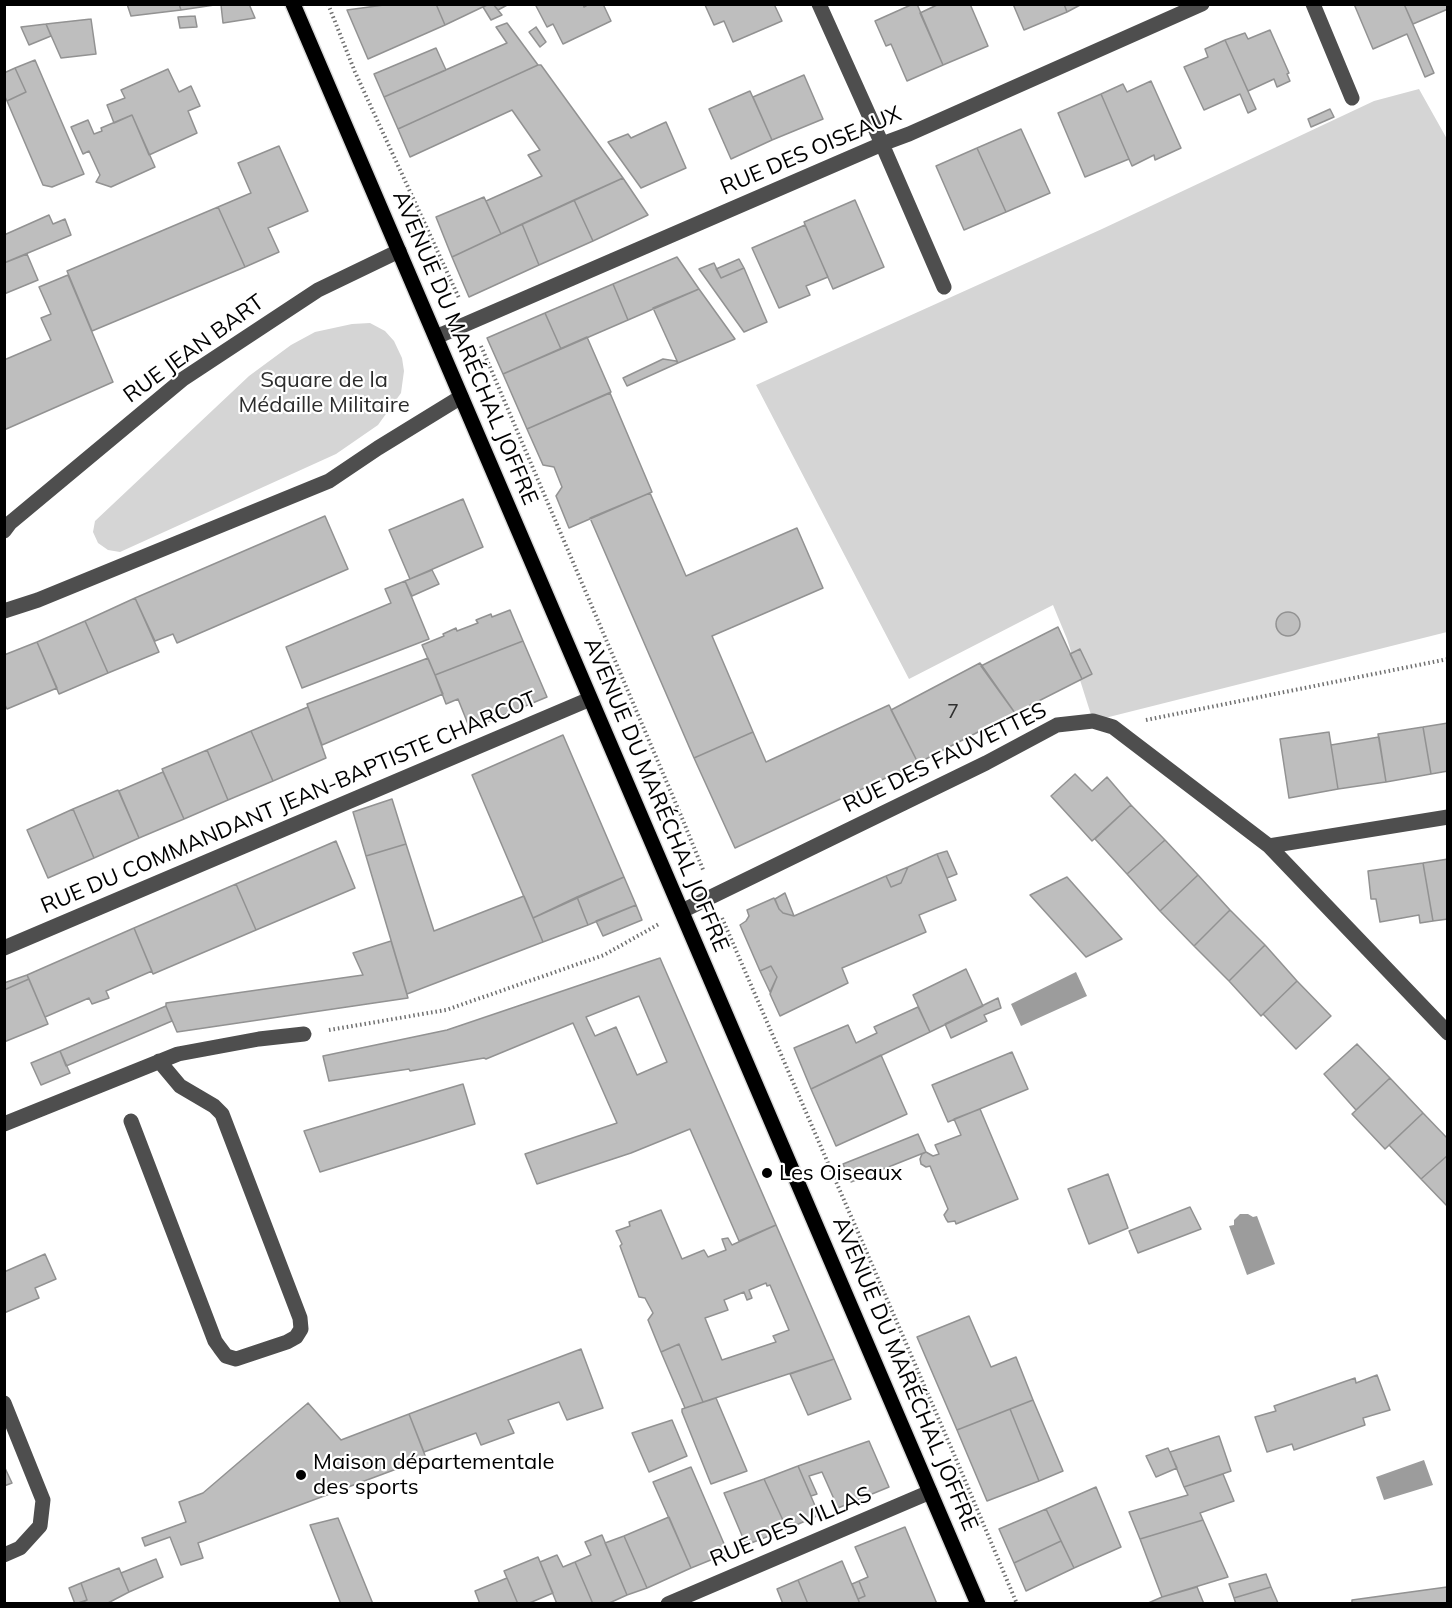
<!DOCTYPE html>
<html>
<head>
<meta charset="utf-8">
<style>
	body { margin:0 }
	#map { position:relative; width:1452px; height:1608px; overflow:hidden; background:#fff; font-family:Mulish,sans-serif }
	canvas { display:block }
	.frame { position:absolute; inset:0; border:6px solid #000; pointer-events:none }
</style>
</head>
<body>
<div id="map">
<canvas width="1452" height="1608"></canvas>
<div class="frame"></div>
</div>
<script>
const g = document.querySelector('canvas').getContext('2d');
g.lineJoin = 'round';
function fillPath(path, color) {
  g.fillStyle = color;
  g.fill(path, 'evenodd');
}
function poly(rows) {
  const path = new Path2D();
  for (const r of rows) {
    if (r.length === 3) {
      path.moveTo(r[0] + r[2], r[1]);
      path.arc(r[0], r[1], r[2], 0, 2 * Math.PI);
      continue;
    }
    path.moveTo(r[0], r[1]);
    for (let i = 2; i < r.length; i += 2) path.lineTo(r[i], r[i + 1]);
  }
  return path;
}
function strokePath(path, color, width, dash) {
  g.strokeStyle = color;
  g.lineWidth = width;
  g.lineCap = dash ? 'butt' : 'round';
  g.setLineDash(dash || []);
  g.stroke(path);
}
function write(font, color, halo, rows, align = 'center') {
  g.font = font + ' Mulish,sans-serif';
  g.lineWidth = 4.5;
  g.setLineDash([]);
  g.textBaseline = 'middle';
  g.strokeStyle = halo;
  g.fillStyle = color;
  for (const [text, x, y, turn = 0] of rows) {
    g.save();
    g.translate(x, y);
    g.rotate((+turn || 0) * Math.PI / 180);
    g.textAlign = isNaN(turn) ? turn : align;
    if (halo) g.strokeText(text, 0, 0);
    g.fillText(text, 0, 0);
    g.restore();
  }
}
fillPath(poly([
	[1419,89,1447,139,1447,632,1093,721,1067,639,1053,605,909,679,756,385,1102,229,1374,101],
	[370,323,385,331,394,341,402,358,404,371,401,393,378,425,336,454,120,552,108,550,98,543,93,532,95,521,249,376,291,345,315,332,352,324]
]), '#d5d5d5');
fillPath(poly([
	[1076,972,1087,996,1021,1026,1011,1004],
	[1240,1214,1248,1214,1253,1217,1257,1216,1275,1264,1247,1275,1229,1226,1234,1225,1234,1220],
	[1424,1460,1433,1485,1384,1500,1376,1477]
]), '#9c9c9c');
const building = poly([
	[127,4,179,4,181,10,131,16,127,4],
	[179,4,221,4,181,10,179,4],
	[249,4,255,18,223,23,221,5,249,4],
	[391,4,436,4,445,25,368,59,347,10,391,4],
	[436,4,489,4,445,25,436,4],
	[489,4,493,4,502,15,491,20,483,7,489,4],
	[493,4,509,4,498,10,493,4],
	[535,4,583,4,584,7,589,4,603,4,611,21,563,44,553,24,547,27,535,4],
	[707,4,774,4,782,21,733,42,724,21,714,25,705,5,707,4],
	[913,4,917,4,943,65,907,81,891,44,886,46,875,21,913,4],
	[939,4,970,4,988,46,943,65,920,13,939,4],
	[1013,4,1064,4,1067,12,1024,30,1013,4],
	[1064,4,1082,4,1067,12,1064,4],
	[1354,4,1404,4,1434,73,1425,77,1407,34,1373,49,1354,4],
	[1404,4,1448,4,1448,9,1413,24,1404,4],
	[195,16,197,27,180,28,178,17,195,16],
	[91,19,96,54,61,58,46,24,91,19],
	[507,23,538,65,398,129,384,97,507,43,496,27,507,23],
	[46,24,51,36,29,45,21,27,46,24],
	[536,27,546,42,540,47,529,32,536,27],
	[1270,30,1289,73,1287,74,1290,81,1277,87,1274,79,1248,91,1225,40,1245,33,1248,39,1270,30],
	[1225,40,1256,109,1248,113,1240,94,1204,110,1184,67,1208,57,1205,49,1225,40],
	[436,48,446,70,384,97,374,74,436,48],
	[35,60,84,174,52,187,43,185,7,101,26,92,15,68,35,60],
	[538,65,541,65,623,178,501,234,486,201,542,176,528,155,540,150,512,110,410,157,398,129,538,65],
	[15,68,26,92,7,101,4,95,4,73,15,68],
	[168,69,179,92,191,86,200,106,188,111,197,133,149,155,132,115,114,123,107,105,125,98,121,90,168,69],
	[804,75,823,119,772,140,753,97,804,75],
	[1151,81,1181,148,1155,160,1154,155,1132,166,1101,94,1123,84,1127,92,1151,81],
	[750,91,772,140,731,159,709,109,750,91],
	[1101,94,1129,159,1085,177,1058,113,1101,94],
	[1330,109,1334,117,1311,127,1308,119,1330,109],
	[132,115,155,167,111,187,96,182,100,175,89,151,83,154,71,127,88,120,94,134,102,131,101,128,132,115],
	[666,122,686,168,641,188,608,142,628,134,631,138,666,122],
	[1021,129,1050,193,1006,212,977,148,1021,129],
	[279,146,308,211,268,228,279,252,245,267,218,207,251,193,238,163,279,146],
	[977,148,1006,212,964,230,936,166,977,148],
	[623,178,648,215,593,241,574,200,623,178],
	[484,197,501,234,452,257,436,217,484,197],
	[574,200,593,241,539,265,522,224,574,200],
	[855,200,884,267,833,289,804,222,855,200],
	[218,207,245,267,92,331,67,271,218,207],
	[49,215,53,224,65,219,71,235,4,263,4,235,49,215],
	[522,224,539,265,469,297,452,257,522,224],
	[805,225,828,277,806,286,810,295,779,308,752,248,805,225],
	[27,254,38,280,4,294,4,263,27,254],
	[677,257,699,289,628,320,613,284,677,257],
	[739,259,744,268,721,278,716,269,739,259],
	[714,263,721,278,744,268,767,322,744,332,699,269,714,263],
	[68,275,113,382,4,430,4,360,51,340,41,318,51,314,39,287,68,275],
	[613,284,628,320,561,349,545,313,613,284],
	[699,289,735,339,678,363,653,308,699,289],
	[545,313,561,349,503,374,487,338,545,313],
	[587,337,611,392,527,429,503,374,587,337],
	[663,359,676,361,678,363,627,386,623,378,663,359],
	[610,393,652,492,569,528,556,496,562,487,554,467,543,465,527,429,610,393],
	[650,493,686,576,797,528,823,588,712,636,753,732,694,758,590,518,650,493],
	[463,499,483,547,410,579,389,530,463,499],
	[325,516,348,569,177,643,173,634,155,641,135,598,325,516],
	[432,570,439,584,412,596,405,581,432,570],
	[405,581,429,639,302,688,286,647,391,603,385,589,405,581],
	[135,598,159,652,108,673,85,621,135,598],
	[510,610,523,641,435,675,422,645,444,636,443,634,456,628,457,631,478,623,476,620,491,614,492,617,510,610],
	[1288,624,12],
	[85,621,108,673,59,694,37,642,85,621],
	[1058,627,1082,679,1015,713,981,666,1058,627],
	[523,641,547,697,470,729,458,699,446,704,435,675,523,641],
	[37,642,57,688,7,709,4,703,4,655,37,642],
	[1080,649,1092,674,1082,679,1070,654,1080,649],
	[428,658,443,694,322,745,307,704,428,658],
	[980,663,1015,713,918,763,891,710,980,663],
	[889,705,918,763,735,848,694,758,753,732,766,762,889,705],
	[308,707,326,758,273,781,251,731,308,707],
	[1448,723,1448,771,1431,774,1423,727,1448,723],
	[1423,727,1431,774,1386,782,1378,734,1423,727],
	[251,731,273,781,228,800,207,750,251,731],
	[1329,732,1338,789,1289,798,1280,739,1329,732],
	[563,735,624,877,533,918,472,775,563,735],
	[1379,737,1386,782,1338,789,1331,745,1379,737],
	[207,750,228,800,184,819,162,769,207,750],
	[163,772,184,819,139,838,119,791,163,772],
	[1075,774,1092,791,1107,777,1131,805,1092,841,1051,796,1075,774],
	[118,790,139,838,94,858,73,809,118,790],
	[392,799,406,844,366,856,353,812,392,799],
	[1131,805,1165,840,1127,874,1095,839,1131,805],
	[73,809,94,858,48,878,27,830,73,809],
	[1165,840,1198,875,1160,911,1127,874,1165,840],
	[336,841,355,888,256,930,236,884,336,841],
	[406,844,434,931,524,896,543,942,407,994,366,856,406,844],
	[947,851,957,874,947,878,937,854,947,851],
	[937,854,956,900,919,915,926,932,842,968,848,983,780,1016,770,994,777,977,771,966,760,971,740,925,746,921,749,916,747,910,774,898,779,909,783,913,794,916,886,876,891,887,901,883,908,867,937,854],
	[1448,859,1448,919,1433,921,1423,863,1448,859],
	[1423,863,1433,921,1420,923,1419,915,1380,922,1376,899,1371,899,1368,871,1423,863],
	[908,867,901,883,891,887,886,876,908,867],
	[1198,875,1230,910,1194,946,1160,911,1198,875],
	[624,877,636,905,588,925,577,897,624,877],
	[1067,877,1122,939,1086,957,1030,895,1067,877],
	[236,884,256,930,153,974,134,928,236,884],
	[785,893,794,916,783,913,779,909,775,899,785,893],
	[577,897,588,925,543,942,533,918,577,897],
	[636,905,642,920,603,936,596,921,636,905],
	[1230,910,1265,945,1229,981,1194,946,1230,910],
	[134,928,152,971,106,991,109,998,92,1004,89,998,45,1017,27,975,134,928],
	[391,941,408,998,177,1032,166,1006,166,1003,363,975,353,953,391,941],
	[1265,945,1297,981,1261,1016,1229,981,1265,945],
	[660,958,776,1225,739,1241,690,1129,631,1153,537,1184,525,1154,617,1123,573,1023,486,1059,484,1058,410,1071,409,1069,329,1081,323,1056,447,1030,660,958],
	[639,996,667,1062,637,1075,616,1027,595,1036,586,1017,639,996],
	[771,966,777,977,770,992,760,971,771,966],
	[966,969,983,1006,930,1032,913,995,966,969],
	[27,975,29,979,4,990,4,983,27,975],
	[29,979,48,1024,4,1042,4,990,29,979],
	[1297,981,1331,1016,1296,1049,1263,1014,1297,981],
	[998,998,1001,1008,984,1015,987,1021,951,1038,945,1024,998,998],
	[166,1006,172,1021,66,1066,60,1051,166,1006],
	[918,1007,930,1032,811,1089,794,1048,848,1025,856,1043,877,1033,874,1027,918,1007],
	[1357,1044,1390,1078,1356,1110,1324,1074,1357,1044],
	[60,1051,70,1073,41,1085,31,1063,60,1051],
	[1012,1052,1028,1089,948,1122,932,1085,1012,1052],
	[881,1055,907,1114,836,1146,811,1089,881,1055],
	[1390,1078,1423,1113,1385,1149,1352,1114,1390,1078],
	[463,1084,475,1124,320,1172,304,1131,463,1084],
	[980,1109,1018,1199,956,1224,955,1221,948,1222,946,1219,944,1215,948,1209,930,1166,926,1167,921,1164,920,1159,922,1154,926,1152,933,1156,939,1154,935,1145,961,1135,954,1119,980,1109],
	[1423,1113,1448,1139,1448,1155,1421,1179,1389,1145,1423,1113],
	[918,1134,926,1152,851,1182,843,1164,918,1134],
	[1448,1155,1448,1207,1421,1179,1448,1155],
	[1108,1174,1128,1228,1089,1244,1068,1189,1108,1174],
	[1190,1207,1201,1229,1138,1253,1129,1231,1190,1207],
	[661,1210,682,1259,704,1250,708,1257,726,1250,722,1239,728,1238,732,1245,776,1225,834,1359,703,1402,679,1344,661,1352,648,1320,653,1313,645,1298,639,1297,620,1246,622,1244,616,1231,630,1226,629,1222,661,1210],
	[766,1283,767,1286,770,1285,789,1330,773,1336,776,1342,722,1360,705,1318,728,1310,724,1300,744,1292,747,1300,752,1298,749,1290,766,1283],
	[45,1254,56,1279,35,1288,39,1298,4,1313,4,1272,45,1254],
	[969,1316,991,1367,1016,1357,1033,1400,957,1430,917,1337,969,1316],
	[679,1344,703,1402,685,1408,661,1352,679,1344],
	[581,1349,603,1408,567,1420,559,1402,508,1420,514,1433,481,1445,476,1433,424,1452,409,1414,581,1349],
	[834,1359,851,1399,808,1415,790,1374,834,1359],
	[1377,1375,1390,1410,1363,1418,1365,1425,1294,1450,1292,1444,1267,1452,1255,1417,1276,1411,1274,1406,1355,1378,1356,1383,1377,1375],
	[716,1398,747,1471,711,1484,682,1412,682,1409,716,1398],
	[1033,1400,1063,1471,1039,1481,1010,1409,1033,1400],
	[308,1403,341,1440,409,1414,426,1458,198,1543,203,1558,181,1565,170,1537,145,1546,142,1538,186,1522,179,1502,203,1493,308,1403],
	[1010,1409,1039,1481,987,1501,957,1430,1010,1409],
	[672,1420,687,1456,649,1472,632,1433,672,1420],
	[1219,1436,1231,1471,1184,1487,1170,1452,1219,1436],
	[869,1441,889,1487,838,1508,822,1472,809,1476,817,1494,811,1496,798,1466,869,1441],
	[1168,1448,1177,1468,1156,1477,1146,1456,1168,1448],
	[4,1466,12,1483,4,1486,4,1466],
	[798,1466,819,1515,787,1529,764,1479,798,1466],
	[691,1467,728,1553,691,1568,653,1482,691,1467],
	[1223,1474,1234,1501,1200,1513,1203,1520,1140,1539,1129,1512,1188,1495,1184,1487,1223,1474],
	[764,1479,787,1529,746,1545,724,1493,764,1479],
	[1096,1487,1121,1547,1074,1568,1046,1509,1096,1487],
	[1046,1509,1061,1541,1014,1563,999,1529,1046,1509],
	[669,1517,691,1568,647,1588,624,1536,669,1517],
	[338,1518,373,1604,341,1604,310,1525,338,1518],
	[1203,1520,1228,1577,1162,1597,1140,1539,1203,1520],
	[905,1527,937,1604,860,1604,858,1599,865,1596,859,1581,868,1577,855,1547,905,1527],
	[602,1535,627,1595,607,1604,593,1604,575,1562,591,1555,585,1542,602,1535],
	[624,1536,647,1588,627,1595,605,1543,624,1536],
	[1061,1541,1074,1568,1026,1591,1014,1563,1061,1541],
	[557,1555,563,1567,575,1562,593,1604,557,1604,540,1562,557,1555],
	[538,1557,553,1593,527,1604,518,1604,504,1571,538,1557],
	[156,1559,163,1577,129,1592,121,1573,156,1559],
	[842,1561,860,1604,808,1604,798,1580,842,1561],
	[119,1568,129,1592,106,1604,79,1604,87,1600,81,1583,119,1568],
	[1266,1574,1271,1587,1234,1598,1229,1584,1266,1574],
	[507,1578,518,1604,480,1604,475,1591,507,1578],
	[798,1580,808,1604,783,1604,777,1589,798,1580],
	[859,1581,865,1596,858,1599,852,1584,859,1581],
	[81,1583,87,1600,75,1604,69,1588,81,1583],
	[1197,1587,1204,1604,1146,1604,1162,1597,1197,1587],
	[1271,1587,1278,1603,1236,1604,1234,1598,1271,1587],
	[1447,1587,1448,1604,1352,1604,1352,1600,1447,1587]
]);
fillPath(building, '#bebebe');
strokePath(building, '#929292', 1.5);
const major = poly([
	[293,4,978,1604]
]);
strokePath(major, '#dbdbdb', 18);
strokePath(poly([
	[328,4,355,72,459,298],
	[481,346,682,818,704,872],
	[1146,720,1448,659],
	[722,918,956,1459,1017,1604],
	[329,1030,446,1010,604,955,659,924]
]), '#707070', 4, [1.5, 3]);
strokePath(poly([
	[819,4,882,144,944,287],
	[1313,4,1352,98],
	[436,337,882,144,909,134,1202,4],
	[4,531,10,523,183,379,318,290,399,251],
	[4,611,38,600,329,481,378,448,461,397],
	[1269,846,1448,817],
	[682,911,986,763,1057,725,1093,721,1113,727,1269,846,1448,1033],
	[4,948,590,699],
	[131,1121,215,1341,220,1348,226,1356,236,1359,287,1342,296,1337,301,1329,300,1318,222,1114,214,1106,180,1086,159,1061],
	[4,1124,178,1054,259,1039,304,1034],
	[4,1403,43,1500,40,1526,20,1548,4,1555],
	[668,1604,930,1492]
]), '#4e4e4e', 15);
strokePath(major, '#000', 15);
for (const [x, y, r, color] of [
	[767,1173,6,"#000"],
	[301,1475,6,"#000"]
]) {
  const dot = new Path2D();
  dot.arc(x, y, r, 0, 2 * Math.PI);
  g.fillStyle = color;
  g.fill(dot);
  strokePath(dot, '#fff', 2);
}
write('20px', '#303030', null, [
	["7",953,712]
]);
write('22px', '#000', '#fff', [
	["RUE DES OISEAUX",811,151,-23],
	["AVENUE DU MARÉCHAL JOFFRE",465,348,67],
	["RUE JEAN BART",194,349,-36],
	["RUE DES FAUVETTES",945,758,-26],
	["AVENUE DU MARÉCHAL JOFFRE",656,795,67],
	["RUE DU COMMANDANT JEAN-BAPTISTE CHARCOT",289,803,-23],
	["AVENUE DU MARÉCHAL JOFFRE",905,1374,67],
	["RUE DES VILLAS",791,1527,-23]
]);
write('22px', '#2c2c2c', '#fff', [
	["Square de la",324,380],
	["Médaille Militaire",324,405]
]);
write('22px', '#000', '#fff', [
	["Les Oiseaux",779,1173],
	["Maison départementale",313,1462],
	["des sports",313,1487]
], 'left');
</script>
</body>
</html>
